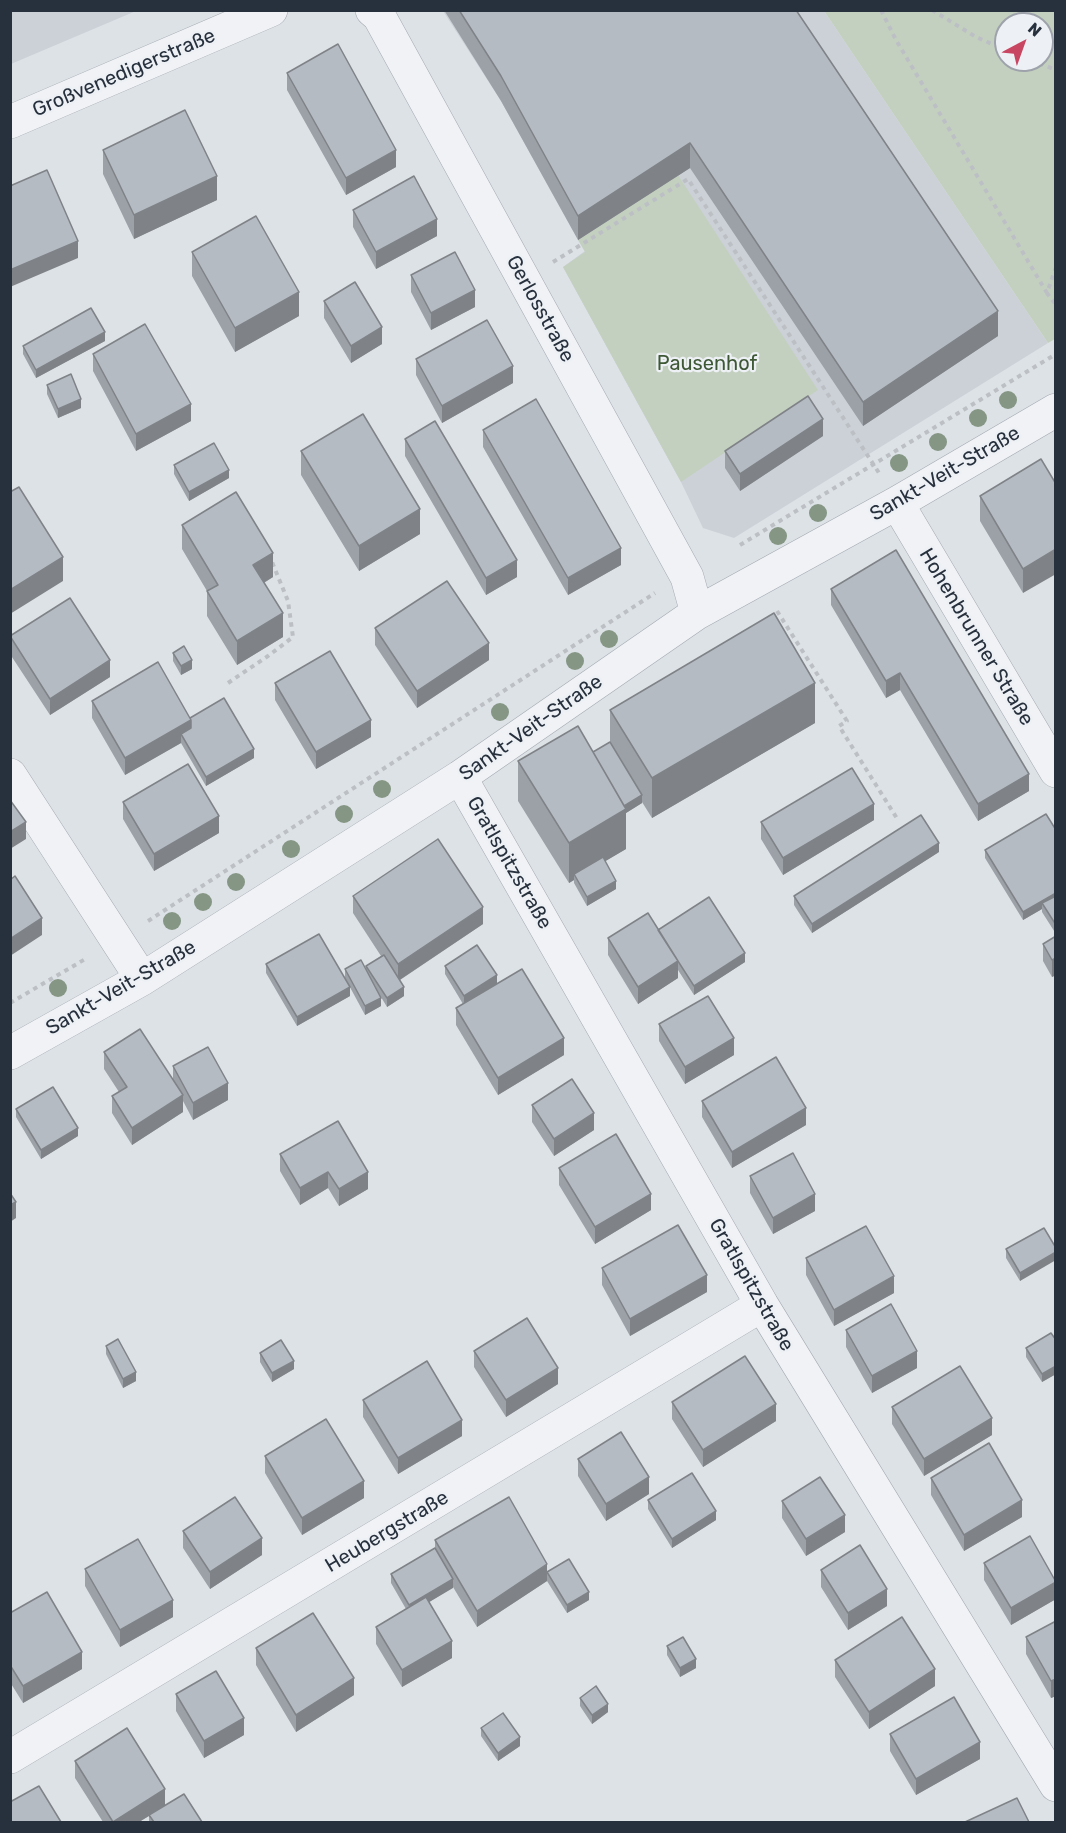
<!DOCTYPE html>
<html>
<head>
<meta charset="utf-8">
<style>
	body { margin:0 }
	#map { position:relative; width:1066px; height:1833px; overflow:hidden; background:#dde2e7; font-family:Rubik,sans-serif }
	canvas { display:block }
	.frame { position:absolute; inset:0; border:12px solid #27303d; pointer-events:none }
	.north { position:absolute; left:994px; top:12px; width:60px; height:60px; box-sizing:border-box; background:#edf0f4; border:2px solid #9ea3ab; border-radius:50%; rotate:41deg; font-size:16px; font-weight:700; line-height:24px; text-align:center; color:#27303d }
	.north::after { content:''; display:block; margin:auto; width:21px; height:27px; background:#c84662; clip-path:polygon(50% 0,100% 100%,50% 72%,0 100%) }
</style>
</head>
<body>
<div id="map">
<canvas width="1066" height="1833"></canvas>
<div class="frame"></div>
<div class="north">N</div>
</div>
<script>
const g = document.querySelector('canvas').getContext('2d');
g.lineJoin = 'round';
function fillPath(path, color) {
  g.fillStyle = color;
  g.fill(path, 'evenodd');
}
function poly(rows) {
  const path = new Path2D();
  for (const r of rows) {
    path.moveTo(r[0], r[1]);
    for (let i = 2; i < r.length; i += 2) path.lineTo(r[i], r[i + 1]);
  }
  return path;
}
function strokePath(path, color, width, dash) {
  g.strokeStyle = color;
  g.lineWidth = width;
  g.lineCap = dash ? 'butt' : 'round';
  g.setLineDash(dash || []);
  g.stroke(path);
}
function write(font, color, halo, rows, align = 'center') {
  g.font = font + ' Rubik,sans-serif';
  g.lineWidth = 4.5;
  g.setLineDash([]);
  g.textBaseline = 'middle';
  g.strokeStyle = halo;
  g.fillStyle = color;
  for (const [text, x, y, turn = 0] of rows) {
    g.save();
    g.translate(x, y);
    g.rotate((+turn || 0) * Math.PI / 180);
    g.textAlign = isNaN(turn) ? turn : align;
    if (halo) g.strokeText(text, 0, 0);
    g.fillText(text, 0, 0);
    g.restore();
  }
}
fillPath(poly([
	[11,10,136,10,136,11,11,64],
	[443,11,824,11,1048,343,734,538,703,528,681,482,563,267,585,251,501,101]
]), '#ccd1d8');
fillPath(poly([
	[824,11,1055,11,1055,339,1048,343],
	[1006,24,1042,24,1042,60,1006,60],
	[678,175,818,390,681,482,563,267,585,252,578,240]
]), '#c4d0bf');
const minor = poly([
	[372,10,379,16,687,577,697,613],
	[10,122,271,10],
	[897,503,1056,771],
	[10,775,142,979],
	[460,777,762,1305,1056,1785],
	[10,1053,142,979,460,777,697,613,897,503,1056,410],
	[10,1757,762,1305]
]);
strokePath(minor, '#a3a9b1', 34);
strokePath(poly([
	[881,10,896,40,1047,293],
	[932,10,976,37,1006,50],
	[1031,60,1056,70],
	[553,262,688,179,879,473],
	[1056,267,1047,293,1056,305],
	[740,545,1056,354],
	[777,611,847,721,839,726,898,820],
	[228,683,268,656,293,637,288,601,272,562],
	[148,921,655,593],
	[10,1003,87,958]
]), '#bcc0c5', 4, [4.5, 4.5]);
strokePath(minor, '#f0f2f5', 33);
g.fillStyle = '#869685';
for (const [x, y] of [
	[1008,400],
	[978,418],
	[938,442],
	[899,463],
	[818,513],
	[778,536],
	[609,639],
	[575,661],
	[500,712],
	[382,789],
	[344,814],
	[291,849],
	[236,882],
	[203,902],
	[172,921],
	[58,988]
]) {
  g.beginPath();
  g.arc(x, y, 9, 0, 2 * Math.PI);
  g.fill();
}
fillPath(poly([
	[444,10,796,10,998,336,863,426,690,168,578,240,501,101],
	[287,73,396,167,346,195,287,90],
	[103,150,217,200,134,239,103,174],
	[353,210,437,236,376,269,353,227],
	[192,252,299,316,235,352,192,276],
	[411,275,475,307,431,330,411,292],
	[324,301,382,344,351,363,324,318],
	[105,341,36,378,23,354,23,346],
	[93,354,191,421,136,451,93,371],
	[416,359,513,383,442,423,416,375],
	[47,385,81,408,58,418,47,394],
	[483,430,621,565,568,595,483,447],
	[823,436,740,491,725,468,725,451],
	[405,439,517,577,486,595,405,456],
	[301,451,420,534,359,571,301,475],
	[1041,459,1023,593,980,521,980,496],
	[174,465,229,478,189,501,174,474],
	[182,525,273,577,264,583,283,637,237,665,207,616,207,591,182,549],
	[831,589,1029,791,978,821,900,690,886,698,831,605],
	[375,628,489,660,417,708,375,645],
	[10,636,110,677,50,715,10,654],
	[173,653,192,669,181,675,173,661],
	[275,683,371,737,316,769,275,700],
	[92,701,190,718,254,758,206,786,181,743,125,775,92,718],
	[610,710,815,723,652,818,642,802,642,803,626,813,626,849,605,861,616,889,587,906,574,883,574,880,569,883,518,801,518,761,593,752,610,742],
	[123,802,219,833,154,871,123,819],
	[874,820,783,875,761,839,761,822],
	[1056,830,1056,934,1042,912,1042,909,1023,920,985,858,985,850],
	[939,852,812,933,794,905,794,896],
	[353,896,483,924,400,980,404,996,387,1007,381,997,381,1006,365,1015,345,978,345,969,366,970,366,966,381,956,353,913],
	[658,930,745,962,694,995,678,970,678,978,638,1004,608,955,608,938],
	[1056,936,1056,975,1052,977,1043,961,1043,944],
	[266,964,350,996,297,1026,266,973],
	[445,966,497,984,564,1055,498,1095,456,1025,456,1008,463,1004,445,974],
	[659,1024,734,1055,685,1084,659,1041],
	[104,1052,173,1079,173,1066,228,1100,193,1120,183,1101,183,1112,132,1145,112,1113,112,1096,119,1092,104,1069],
	[702,1101,806,1125,732,1168,702,1117],
	[532,1105,594,1130,554,1156,532,1122],
	[16,1109,78,1136,41,1159,16,1117],
	[338,1121,368,1189,339,1206,328,1188,300,1205,280,1171,280,1154],
	[559,1168,651,1210,595,1244,559,1185],
	[750,1176,815,1211,773,1234,750,1193],
	[1056,1248,1020,1281,1006,1258,1006,1249],
	[806,1258,894,1293,834,1326,806,1275],
	[602,1268,707,1292,630,1336,602,1285],
	[846,1330,917,1368,872,1393,846,1347],
	[1056,1340,1056,1374,1042,1382,1026,1357,1026,1348],
	[106,1346,136,1381,123,1388,106,1354],
	[474,1351,558,1384,506,1417,474,1367],
	[260,1353,294,1369,272,1382,260,1362],
	[363,1400,462,1436,398,1474,363,1417],
	[672,1402,776,1421,703,1467,672,1419],
	[892,1407,992,1435,924,1476,892,1424],
	[265,1456,364,1498,302,1535,265,1473],
	[578,1459,649,1494,606,1521,578,1476],
	[931,1478,1022,1517,964,1551,931,1495],
	[648,1500,716,1520,672,1548,648,1509],
	[782,1501,845,1532,806,1556,782,1518],
	[183,1531,262,1555,210,1589,183,1548],
	[435,1540,547,1572,589,1600,567,1613,547,1581,477,1627,453,1587,429,1602,452,1658,402,1687,376,1644,376,1627,406,1609,391,1583,391,1574,435,1548],
	[984,1563,1056,1581,1056,1599,1011,1625,984,1580],
	[85,1569,173,1617,120,1647,85,1586],
	[821,1570,887,1606,848,1630,821,1587],
	[10,1613,82,1669,23,1703,10,1682],
	[1056,1621,1056,1696,1051,1698,1026,1654,1026,1637],
	[667,1646,696,1668,680,1677,667,1655],
	[256,1648,354,1695,296,1732,256,1665],
	[835,1660,935,1686,869,1729,835,1677],
	[176,1694,244,1735,204,1758,176,1711],
	[580,1698,608,1712,592,1724,580,1706],
	[481,1728,520,1746,498,1761,481,1736],
	[890,1734,980,1759,916,1795,890,1751],
	[75,1761,165,1805,202,1822,149,1822,149,1816,139,1822,103,1822,75,1778]
]), '#9ca1a8');
fillPath(poly([
	[690,143,690,168,578,240,578,216],
	[396,150,396,167,346,195,346,178],
	[217,176,217,200,134,239,134,215],
	[437,219,437,236,376,269,376,252],
	[78,241,78,258,10,287,10,270],
	[475,290,475,307,431,330,431,313],
	[299,292,299,316,235,352,235,328],
	[998,311,998,336,863,426,863,402],
	[382,327,382,344,351,363,351,346],
	[105,332,105,341,36,378,36,370],
	[513,366,513,383,442,423,442,406],
	[81,399,81,408,58,418,58,409],
	[191,404,191,421,136,451,136,434],
	[823,419,823,436,740,491,740,474],
	[229,470,229,478,189,501,189,492],
	[420,509,420,534,359,571,359,546],
	[621,548,621,565,568,595,568,578],
	[1056,549,1056,574,1023,593,1023,569],
	[273,553,273,577,253,589,253,565],
	[63,557,63,581,10,614,10,590],
	[517,560,517,577,486,595,486,578],
	[283,613,283,637,237,665,237,641],
	[489,643,489,660,417,708,417,691],
	[110,660,110,677,50,715,50,699],
	[192,660,192,669,181,675,181,666],
	[900,673,900,690,886,698,886,681],
	[815,683,815,723,652,818,652,778],
	[191,720,191,737,181,734,181,743,125,775,125,758],
	[371,720,371,737,316,769,316,752],
	[254,749,254,758,206,786,206,777],
	[1029,774,1029,791,978,821,978,804],
	[642,795,642,803,626,813,626,849,577,878,574,874,574,880,569,883,569,843,619,809],
	[874,804,874,820,783,875,783,858],
	[219,816,219,833,154,871,154,854],
	[26,822,26,839,10,849,10,832],
	[939,843,939,852,812,933,812,924],
	[616,881,616,889,587,906,587,897],
	[1056,893,1056,901,1042,903,1042,909,1023,920,1023,912],
	[483,907,483,924,398,981,398,964],
	[42,918,42,935,10,956,10,939],
	[745,953,745,962,694,995,694,986],
	[1056,958,1056,975,1052,977,1052,960],
	[678,961,678,978,638,1004,638,987],
	[497,975,497,984,464,1005,464,996],
	[350,987,350,996,297,1026,297,1017],
	[404,987,404,996,387,1007,387,998],
	[381,998,381,1006,365,1015,365,1006],
	[564,1038,564,1055,498,1095,498,1078],
	[734,1038,734,1055,685,1084,685,1067],
	[228,1083,228,1100,193,1120,193,1103],
	[183,1095,183,1112,132,1145,132,1128],
	[806,1108,806,1125,732,1168,732,1152],
	[594,1113,594,1130,554,1156,554,1139],
	[78,1128,78,1136,41,1159,41,1150],
	[328,1172,328,1188,300,1205,300,1188],
	[368,1172,368,1189,339,1206,339,1189],
	[651,1194,651,1210,595,1244,595,1227],
	[815,1194,815,1211,773,1234,773,1218],
	[16,1202,16,1218,10,1222,10,1205],
	[1056,1252,1056,1260,1020,1281,1020,1273],
	[707,1275,707,1292,630,1336,630,1319],
	[894,1276,894,1293,834,1326,834,1310],
	[917,1351,917,1368,872,1393,872,1376],
	[294,1361,294,1369,272,1382,272,1373],
	[1056,1366,1056,1374,1042,1382,1042,1374],
	[558,1368,558,1384,506,1417,506,1400],
	[136,1372,136,1381,123,1388,123,1379],
	[776,1404,776,1421,703,1467,703,1450],
	[992,1418,992,1435,924,1476,924,1459],
	[462,1420,462,1436,398,1474,398,1458],
	[649,1477,649,1494,606,1521,606,1504],
	[364,1481,364,1498,302,1535,302,1518],
	[1022,1500,1022,1517,964,1551,964,1535],
	[716,1511,716,1520,672,1548,672,1539],
	[845,1515,845,1532,806,1556,806,1539],
	[262,1538,262,1555,210,1589,210,1572],
	[547,1564,547,1581,477,1627,477,1611],
	[453,1579,453,1588,409,1614,409,1605],
	[1056,1582,1056,1599,1011,1625,1011,1608],
	[887,1589,887,1606,848,1630,848,1613],
	[589,1592,589,1600,567,1613,567,1605],
	[173,1600,173,1617,120,1647,120,1630],
	[452,1641,452,1658,402,1687,402,1670],
	[82,1652,82,1669,23,1703,23,1686],
	[696,1659,696,1668,680,1677,680,1668],
	[935,1669,935,1686,869,1729,869,1712],
	[354,1678,354,1695,296,1732,296,1715],
	[1056,1679,1056,1696,1051,1698,1051,1681],
	[608,1704,608,1712,592,1724,592,1715],
	[244,1718,244,1735,204,1758,204,1741],
	[520,1737,520,1746,498,1761,498,1753],
	[980,1742,980,1759,916,1795,916,1779],
	[165,1789,165,1806,139,1822,113,1822]
]), '#7f8388');
const building = poly([
	[459,10,796,10,998,311,863,402,690,143,578,216,501,76,459,10],
	[338,44,396,150,346,178,287,73,338,44],
	[185,110,217,176,134,215,103,150,185,110],
	[47,170,78,241,10,270,10,186,47,170],
	[414,176,437,219,376,252,353,210,414,176],
	[256,216,299,292,235,328,192,252,256,216],
	[455,252,475,290,431,313,411,275,455,252],
	[355,282,382,327,351,346,324,301,355,282],
	[91,308,105,332,36,370,23,346,91,308],
	[487,320,513,366,442,406,416,359,487,320],
	[145,324,191,404,136,434,93,354,145,324],
	[71,374,81,399,58,409,47,385,71,374],
	[808,396,823,419,740,474,725,451,808,396],
	[536,399,621,548,568,578,483,430,536,399],
	[363,414,420,509,359,546,301,451,363,414],
	[435,421,517,560,486,578,405,439,435,421],
	[214,443,229,470,189,492,174,465,214,443],
	[1041,459,1056,484,1056,549,1023,569,980,496,1041,459],
	[19,487,63,557,10,590,10,492,19,487],
	[236,492,273,553,253,565,283,613,237,641,207,591,218,585,182,525,236,492],
	[896,550,1029,774,978,804,900,673,886,681,831,589,896,550],
	[447,581,489,643,417,691,375,628,447,581],
	[70,598,110,660,50,699,10,636,70,598],
	[774,613,815,683,652,778,610,710,774,613],
	[184,646,192,660,181,666,173,653,184,646],
	[330,651,371,720,316,752,275,683,330,651],
	[158,662,191,720,125,758,92,701,158,662],
	[224,698,254,749,206,777,181,734,191,728,191,720,190,718,224,698],
	[578,726,626,809,569,843,518,761,578,726],
	[610,742,642,795,624,806,593,752,610,742],
	[188,764,219,816,154,854,123,802,188,764],
	[852,768,874,804,783,858,761,822,852,768],
	[10,800,26,822,10,832,10,800],
	[1046,814,1056,830,1056,893,1023,912,985,850,1046,814],
	[921,815,939,843,812,924,794,896,921,815],
	[438,839,483,907,398,964,353,896,438,839],
	[603,857,616,881,587,897,574,874,603,857],
	[15,876,42,918,10,939,10,880,15,876],
	[1056,896,1056,925,1042,903,1056,896],
	[709,897,745,953,694,986,658,930,709,897],
	[648,913,678,961,638,987,608,938,648,913],
	[319,934,350,987,297,1017,266,964,319,934],
	[1056,936,1056,958,1052,960,1043,944,1056,936],
	[477,945,497,975,464,996,445,966,477,945],
	[384,955,404,987,387,998,366,966,384,955],
	[361,960,381,998,365,1006,345,969,361,960],
	[522,969,564,1038,498,1078,456,1008,522,969],
	[708,996,734,1038,685,1067,659,1024,708,996],
	[140,1029,183,1095,132,1128,112,1096,127,1087,104,1052,140,1029],
	[208,1047,228,1083,193,1103,173,1066,208,1047],
	[776,1057,806,1108,732,1152,702,1101,776,1057],
	[572,1079,594,1113,554,1139,532,1105,572,1079],
	[53,1087,78,1128,41,1150,16,1109,53,1087],
	[338,1121,368,1172,339,1189,328,1172,300,1188,280,1154,338,1121],
	[616,1134,651,1194,595,1227,559,1168,616,1134],
	[793,1153,815,1194,773,1218,750,1176,793,1153],
	[10,1193,16,1202,10,1205,10,1193],
	[678,1225,707,1275,630,1319,602,1268,678,1225],
	[866,1226,894,1276,834,1310,806,1258,866,1226],
	[1044,1228,1056,1248,1056,1252,1020,1273,1006,1249,1044,1228],
	[891,1304,917,1351,872,1376,846,1330,891,1304],
	[527,1318,558,1368,506,1400,474,1351,527,1318],
	[1051,1333,1056,1340,1056,1366,1042,1374,1026,1348,1051,1333],
	[118,1339,136,1372,123,1379,106,1346,118,1339],
	[281,1340,294,1361,272,1373,260,1353,281,1340],
	[745,1356,776,1404,703,1450,672,1402,745,1356],
	[427,1361,462,1420,398,1458,363,1400,427,1361],
	[960,1366,992,1418,924,1459,892,1407,960,1366],
	[326,1419,364,1481,302,1518,265,1456,326,1419],
	[621,1432,649,1477,606,1504,578,1459,621,1432],
	[989,1443,1022,1500,964,1535,931,1478,989,1443],
	[692,1473,716,1511,672,1539,648,1500,692,1473],
	[820,1477,845,1515,806,1539,782,1501,820,1477],
	[235,1497,262,1538,210,1572,183,1531,235,1497],
	[509,1497,547,1564,477,1611,435,1540,509,1497],
	[1030,1536,1056,1582,1011,1608,984,1563,1030,1536],
	[138,1539,173,1600,120,1630,85,1569,138,1539],
	[860,1545,887,1589,848,1613,821,1570,860,1545],
	[435,1548,453,1579,409,1605,391,1574,435,1548],
	[569,1559,589,1592,567,1605,547,1572,569,1559],
	[47,1592,82,1652,23,1686,10,1665,10,1613,47,1592],
	[426,1597,452,1641,402,1670,376,1627,426,1597],
	[313,1613,354,1678,296,1715,256,1648,313,1613],
	[902,1617,935,1669,869,1712,835,1660,902,1617],
	[1056,1621,1056,1679,1051,1681,1026,1637,1056,1621],
	[683,1637,696,1659,680,1668,667,1646,683,1637],
	[216,1671,244,1718,204,1741,176,1694,216,1671],
	[596,1686,608,1704,592,1715,580,1698,596,1686],
	[954,1697,980,1742,916,1779,890,1734,954,1697],
	[503,1713,520,1737,498,1753,481,1728,503,1713],
	[127,1728,165,1789,113,1822,75,1761,127,1728],
	[39,1786,61,1822,10,1822,10,1802,39,1786],
	[184,1794,202,1822,154,1822,149,1815,184,1794],
	[1017,1798,1029,1822,965,1822,1017,1798]
]);
fillPath(building, '#b5bbc3');
strokePath(building, '#7f8388', 1.5);
write('20px', '#27303d', '#edf0f4', [
	["Großvenedigerstraße",124,73,-23],
	["Gerlosstraße",540,309,61],
	["Sankt-Veit-Straße",945,474,-30],
	["Hohenbrunner Straße",976,637,59],
	["Sankt-Veit-Straße",531,728,-35],
	["Gratlspitzstraße",509,863,60],
	["Sankt-Veit-Straße",121,988,-30],
	["Gratlspitzstraße",751,1285,60],
	["Heubergstraße",387,1532,-31]
]);
write('20px', '#3e5835', '#edf0f4', [
	["Pausenhof",707,364]
]);
</script>
</body>
</html>
